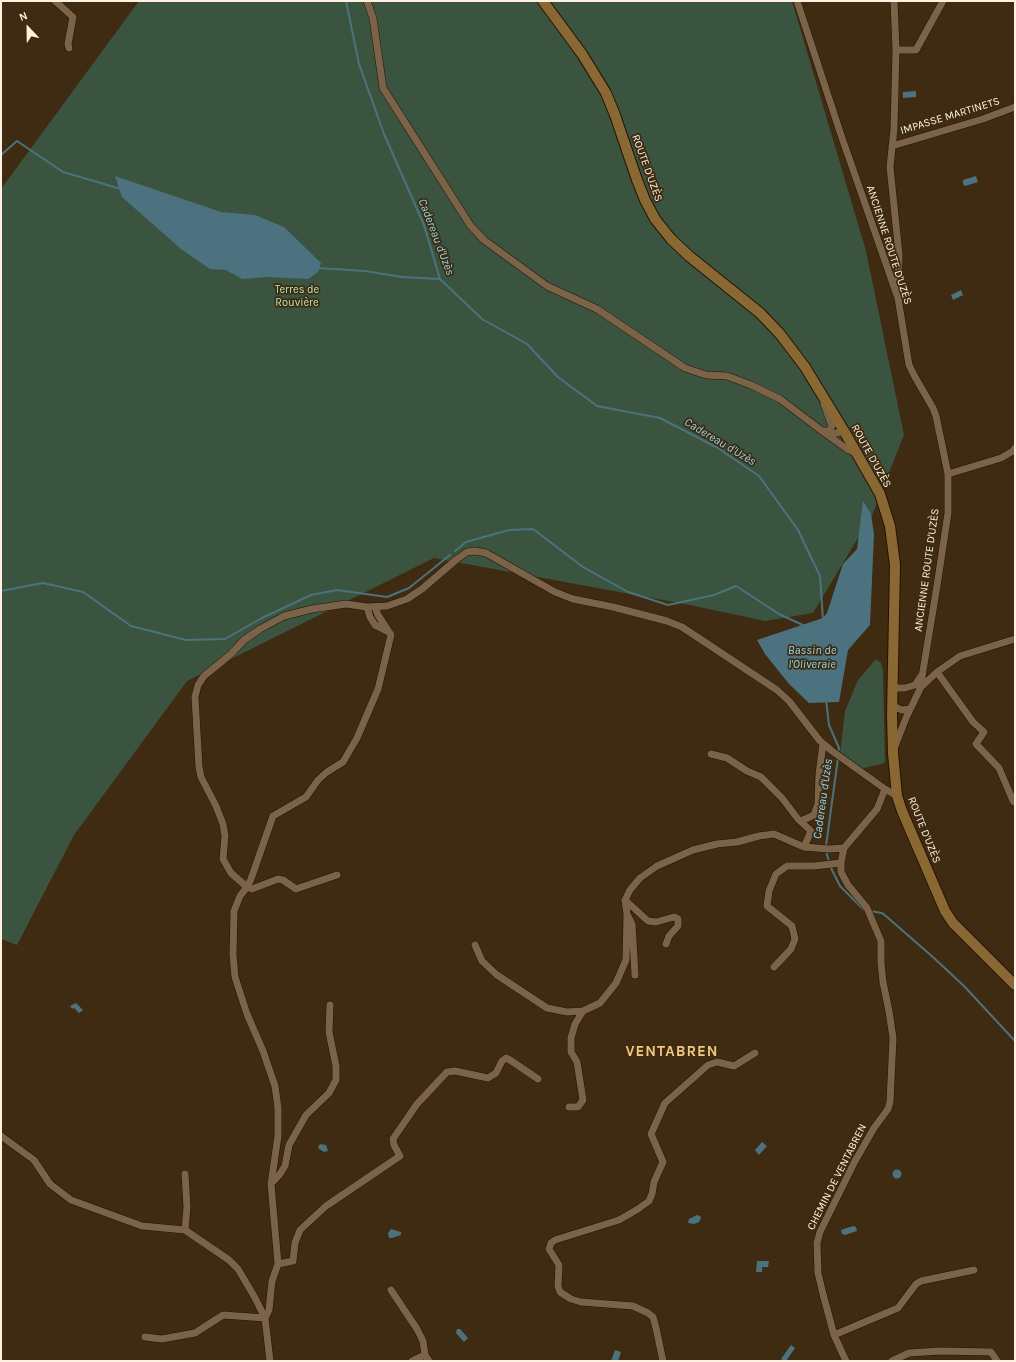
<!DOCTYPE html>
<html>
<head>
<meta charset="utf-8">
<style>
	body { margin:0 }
	#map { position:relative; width:1016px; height:1362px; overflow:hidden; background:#3e2b11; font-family:Karla,sans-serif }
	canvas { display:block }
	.frame { position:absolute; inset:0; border:2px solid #fef1e2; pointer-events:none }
	.north { position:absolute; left:8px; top:8px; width:40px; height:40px; -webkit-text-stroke:3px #3e2b11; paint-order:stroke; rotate:338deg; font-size:11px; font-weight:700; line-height:16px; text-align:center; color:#fef1e2 }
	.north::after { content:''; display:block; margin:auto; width:14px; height:18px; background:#fef1e2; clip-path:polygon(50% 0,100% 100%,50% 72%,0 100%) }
</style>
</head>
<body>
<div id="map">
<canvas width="1016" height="1362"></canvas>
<div class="frame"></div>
<div class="north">N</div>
</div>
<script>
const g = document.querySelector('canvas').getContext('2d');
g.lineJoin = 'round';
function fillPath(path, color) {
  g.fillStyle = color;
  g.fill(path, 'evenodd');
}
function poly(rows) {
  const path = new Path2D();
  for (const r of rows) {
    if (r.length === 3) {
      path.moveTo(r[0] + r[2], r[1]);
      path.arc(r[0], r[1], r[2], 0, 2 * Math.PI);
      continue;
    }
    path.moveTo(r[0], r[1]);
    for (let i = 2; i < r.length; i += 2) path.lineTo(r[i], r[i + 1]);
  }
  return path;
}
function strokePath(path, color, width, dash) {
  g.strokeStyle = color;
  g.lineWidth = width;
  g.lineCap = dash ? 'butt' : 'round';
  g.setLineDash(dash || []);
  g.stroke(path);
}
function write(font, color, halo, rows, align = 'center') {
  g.font = font + ' Karla,sans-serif';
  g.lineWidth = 3.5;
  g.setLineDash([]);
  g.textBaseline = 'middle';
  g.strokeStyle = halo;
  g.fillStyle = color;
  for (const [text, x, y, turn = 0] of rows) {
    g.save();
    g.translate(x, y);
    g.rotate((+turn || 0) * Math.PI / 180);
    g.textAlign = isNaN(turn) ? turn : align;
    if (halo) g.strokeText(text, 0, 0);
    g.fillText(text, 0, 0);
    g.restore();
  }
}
fillPath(poly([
	[139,1,792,1,866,251,904,435,873,513,813,613,765,621,690,605,434,558,187,681,74,835,17,945,1,939,1,189],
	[876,659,881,663,883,671,885,763,860,769,840,754,845,711,858,680]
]), '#3b543f');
fillPath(poly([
	[916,91,916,97,903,98,903,92],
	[115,176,221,212,255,215,284,227,321,263,318,272,308,279,267,277,242,279,226,270,210,269,181,249,122,197],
	[976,176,978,182,965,186,963,184,963,180],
	[961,290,963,295,953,300,951,295],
	[863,501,871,514,874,534,870,625,848,650,839,702,809,703,789,684,765,654,757,640,823,618,827,613,843,564,857,549],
	[76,1003,83,1010,79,1013,74,1008,72,1009,70,1006],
	[762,1142,767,1146,759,1155,755,1150],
	[320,1144,326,1145,328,1151,324,1152,319,1149,318,1147],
	[897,1174,4.5],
	[697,1215,700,1216,701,1218,699,1222,694,1224,688,1223,689,1219],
	[853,1226,856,1227,857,1231,845,1235,842,1234,841,1230],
	[391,1229,401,1232,401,1235,392,1238,389,1238,388,1233],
	[757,1261,769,1261,768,1267,762,1267,762,1272,756,1272],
	[457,1329,460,1329,468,1338,464,1342,456,1333],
	[791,1345,795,1348,786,1361,784,1361,781,1359],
	[615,1350,621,1352,618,1361,611,1361]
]), '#4b727e');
strokePath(poly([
	[346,1,359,64,384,134,424,225,440,279,482,319,527,344,558,377,597,406,660,418,718,448,759,476,798,530,820,576,823,620],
	[1,155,17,141,63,172,121,189],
	[318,268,365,271,402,277,440,279],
	[455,551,466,542,509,530,533,529,583,567,628,592,668,605,714,595,736,586,779,614,805,626],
	[1,591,43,583,83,592,131,626,186,640,225,639,262,618,311,595,337,590,387,597,409,588,450,555],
	[826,700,829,725,839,748,838,753],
	[826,846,838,758],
	[826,851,829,862],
	[830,866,840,886,863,909,866,910],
	[870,911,882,913,887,917,934,958,964,986,1015,1041]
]), '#4b727e', 2);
const street = poly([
	[55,1,73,17,68,44,69,48],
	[367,1,373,18,383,88,470,225,484,240,547,286,597,309,685,368,706,375,727,376,751,385,780,399,822,431,847,449,856,453],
	[797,1,841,135,898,298,909,365,915,377,933,408,936,416,948,474,948,513,937,586,920,689,906,718,894,749],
	[894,1,896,50,894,129,890,167,899,254,898,294],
	[896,50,916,50,943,1],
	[892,146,983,119,1015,107],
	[822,431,829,431,832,426,824,404],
	[825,432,832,434,844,431],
	[948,474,1001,458,1013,451,1015,448],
	[367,607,370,617,375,625,389,632],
	[937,672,973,722,984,732,976,744,999,768,1013,801,1015,802],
	[892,688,905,688,915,685,921,676],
	[920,688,937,672,960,656,1015,639],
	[892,704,897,708,902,710,910,709],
	[711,754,727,758,747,771,761,777,782,798,798,819,811,831,804,847],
	[801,821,814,815,818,804,819,774,823,744],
	[337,875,296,889,283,880,278,879,252,889,247,887,231,873,223,859,225,836,223,824,216,806,201,777,199,767,195,697,198,685,204,676,231,654,244,640,260,629,284,616,312,609,346,604,367,607,387,606,407,599,422,589,457,559,467,552,475,551,486,553,555,592,573,599,613,607,667,621,682,627,777,690,789,701,820,741,832,751,885,789,897,796],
	[625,900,648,921,656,922,674,917,678,919,678,926,669,936,666,944],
	[628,916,632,924,635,975],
	[475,945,482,961,497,975,547,1008,567,1012,583,1011,600,1003,616,983,626,960,627,914,625,900,630,890,640,878,657,866,693,850,717,844,737,842,759,836,774,834,804,847,829,849,844,848],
	[774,967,791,949,795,939,792,926,767,906,769,891,776,874,787,866,814,866,841,863],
	[569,1107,578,1107,583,1100,577,1062,571,1052,571,1038,575,1024,583,1011],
	[1,1136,34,1160,50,1184,71,1200,142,1226,185,1230,229,1260,238,1269,254,1296,265,1318],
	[271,1184,280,1174,285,1166,289,1145,306,1115,329,1093,336,1080,336,1066,329,1032,330,1005],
	[185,1230,187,1207,185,1174],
	[278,1264,293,1261,295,1243,300,1230,326,1206,400,1156,394,1145,393,1139,417,1104,447,1072,455,1071,488,1078,496,1073,502,1061,506,1058,510,1060,538,1079],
	[391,1290,417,1329,423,1341,425,1355],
	[834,1335,898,1308,916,1284,921,1281,974,1270],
	[145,1337,162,1339,195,1333,223,1315,265,1318],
	[270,1361,265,1318,269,1310,272,1281,278,1264,271,1184,278,1136,278,1108,275,1086,263,1051,247,1014,235,977,233,955,234,911,240,896,247,887,251,879,273,816,306,797,318,780,327,772,343,762,357,738,378,689,391,635,378,615,375,607],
	[412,1361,425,1355,429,1361],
	[663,1361,656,1328,653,1317,648,1313,633,1306,581,1302,571,1299,560,1292,558,1286,559,1265,549,1249,551,1243,555,1240,619,1220,638,1209,649,1201,652,1194,654,1182,663,1162,651,1134,665,1103,708,1065,717,1062,734,1066,755,1053],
	[846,1361,834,1335,823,1294,818,1273,817,1243,820,1232,855,1161,874,1128,888,1109,890,1102,893,1038,889,1011,883,982,881,963,881,941,867,908,848,885,841,872,841,863,844,848,877,809,885,789],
	[892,1361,909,1353,940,1351,991,1352,997,1361]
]);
const secondary = poly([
	[543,1,582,54,606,93,615,115,637,180,645,200,655,219,671,239,689,256,760,313,780,334,805,367,844,431,880,494,890,526,895,565,892,715,893,753,897,796,902,811,945,911,953,923,1015,985]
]);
strokePath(street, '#251300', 8);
strokePath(secondary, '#251300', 12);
strokePath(street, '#7a6349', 7);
strokePath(secondary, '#8a6833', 10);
write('11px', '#fef1e2', '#3e2b11', [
	["IMPASSE MARTINETS",950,116,-17],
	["ROUTE D'UZÈS",647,168,70],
	["ANCIENNE ROUTE D'UZÈS",889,245,72],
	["ROUTE D'UZÈS",871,456,61],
	["ANCIENNE ROUTE D'UZÈS",927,570,-82],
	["ROUTE D'UZÈS",924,830,68],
	["CHEMIN DE VENTABREN",837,1177,-63]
]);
write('11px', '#b5e8be', '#3e2b11', [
	["Terres de",297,290],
	["Rouvière",297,303]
]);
write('italic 12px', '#90d7ed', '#3e2b11', [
	["Cadereau d'Uzès",436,237,69],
	["Cadereau d'Uzès",720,442,31],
	["Bassin de",812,651],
	["l'Oliveraie",812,665],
	["Cadereau d'Uzès",823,799,-82]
]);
g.letterSpacing = '1px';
write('bold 15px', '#f1ca82', '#3e2b11', [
	["VENTABREN",672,1052]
]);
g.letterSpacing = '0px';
</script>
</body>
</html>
